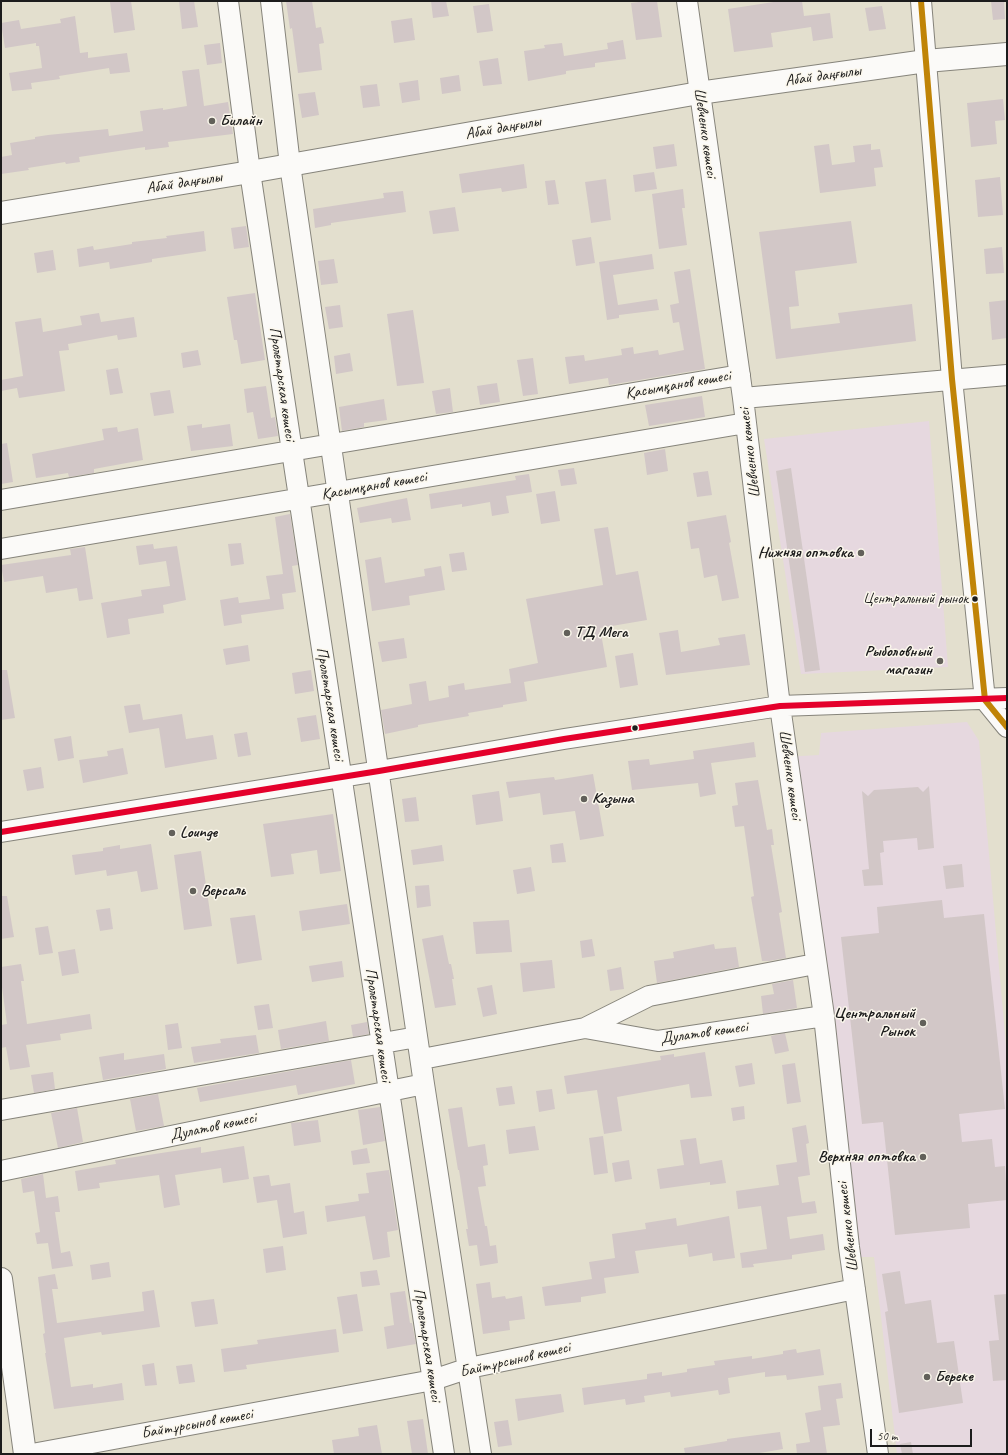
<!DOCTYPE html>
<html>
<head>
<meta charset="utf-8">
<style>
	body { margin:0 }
	#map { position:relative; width:1008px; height:1455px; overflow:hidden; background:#e3dfce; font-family:Caveat,sans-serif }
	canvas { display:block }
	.frame { position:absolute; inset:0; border:2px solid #1c1c1c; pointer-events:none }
	.scale { position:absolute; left:870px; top:1429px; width:102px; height:18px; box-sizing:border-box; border:2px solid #1c1c1c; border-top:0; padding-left:5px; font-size:12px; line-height:14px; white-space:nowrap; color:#1c1c1c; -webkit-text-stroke:3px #fbf7ec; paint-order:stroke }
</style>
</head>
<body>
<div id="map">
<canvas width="1008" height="1455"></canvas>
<div class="frame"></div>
<div class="scale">50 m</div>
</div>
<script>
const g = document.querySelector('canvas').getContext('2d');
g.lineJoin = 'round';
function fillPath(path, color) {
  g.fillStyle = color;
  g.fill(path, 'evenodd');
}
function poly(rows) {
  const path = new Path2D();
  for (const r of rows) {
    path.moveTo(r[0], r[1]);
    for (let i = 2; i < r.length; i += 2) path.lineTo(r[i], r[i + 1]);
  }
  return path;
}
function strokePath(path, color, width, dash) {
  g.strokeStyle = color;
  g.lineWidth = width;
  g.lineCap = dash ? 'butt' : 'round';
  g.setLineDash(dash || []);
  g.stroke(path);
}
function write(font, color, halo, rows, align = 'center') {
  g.font = font + ' Caveat,sans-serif';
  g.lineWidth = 3;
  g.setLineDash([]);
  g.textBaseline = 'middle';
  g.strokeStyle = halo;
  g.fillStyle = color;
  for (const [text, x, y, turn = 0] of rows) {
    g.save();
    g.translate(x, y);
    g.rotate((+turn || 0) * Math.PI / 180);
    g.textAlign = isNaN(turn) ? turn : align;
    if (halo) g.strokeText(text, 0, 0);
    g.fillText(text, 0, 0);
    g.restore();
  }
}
fillPath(poly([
	[929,421,948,667,801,674,764,439],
	[967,722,979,741,1007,1057,1007,1454,897,1454,874,1257,853,1257,783,757,819,755,821,733]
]), '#e6d8df');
fillPath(poly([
	[131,1,135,30,114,33,110,2],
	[179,1,194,1,198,27,182,29],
	[286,1,312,1,316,28,321,27,324,43,319,44,322,70,298,73,292,28,290,29],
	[431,1,446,1,449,16,433,18],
	[646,1,657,1,662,37,636,40,631,3],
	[780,1,802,1,804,16,830,13,833,38,813,41,811,27,771,33,773,47,734,52,728,9],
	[991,1,1004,1,1005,19,993,20],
	[489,4,493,31,477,33,473,6],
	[882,6,886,29,869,31,865,8],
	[75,16,80,53,88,52,88,58,127,53,130,72,110,74,109,68,59,76,60,79,31,83,32,89,12,91,9,73,42,68,39,46,36,46,36,43,5,48,1,23,19,20,21,29,61,23,60,19],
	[412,18,415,40,394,43,391,21],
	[623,40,626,59,595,63,595,67,566,71,566,74,528,81,524,51,545,48,544,45,562,43,564,56,608,49,607,43],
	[220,43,222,63,207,65,204,45],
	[498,58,502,84,483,86,479,61],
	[199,69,204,106,228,102,233,134,168,142,169,147,145,150,145,147,79,157,80,162,66,164,65,162,28,168,29,170,1,174,1,157,12,155,10,143,35,139,35,137,48,135,108,129,109,136,143,131,140,111,163,108,163,110,187,106,182,71],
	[459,75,461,91,442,94,440,78],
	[418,80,420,100,402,103,399,83],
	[377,84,380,106,363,108,360,86],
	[315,92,319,115,302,118,298,94],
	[1003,99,1005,120,995,121,997,144,971,147,967,103],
	[674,144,677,166,656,169,653,147],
	[829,144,832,165,855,162,853,146,871,144,871,150,880,149,883,167,874,168,876,186,820,193,814,146],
	[524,164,527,188,502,192,501,188,462,193,459,174],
	[654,172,657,189,635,192,633,175],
	[1000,177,1003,215,978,217,975,180],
	[606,179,611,220,591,223,585,182],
	[555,180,559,204,548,205,545,181],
	[683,189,685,208,682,208,687,245,659,249,652,194],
	[403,191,406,212,331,223,331,225,315,228,313,209,384,198,383,193],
	[455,207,459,231,433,234,429,211],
	[851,221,857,263,795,271,799,306,789,307,791,329,840,323,838,313,912,304,916,341,776,359,759,232],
	[246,226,249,247,234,249,231,228],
	[204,231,206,251,152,259,152,262,110,269,109,262,79,267,77,249,93,246,94,250,132,244,132,242,167,238,166,236],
	[591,237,595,263,576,266,572,240],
	[1002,247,1004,273,986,274,984,249],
	[53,250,56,270,37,273,34,253],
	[652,254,654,269,613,275,618,305,657,299,659,310,619,315,619,318,607,320,599,262],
	[334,259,338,283,321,285,318,261],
	[690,269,705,369,609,385,608,378,569,384,565,357,584,355,585,361,622,355,621,349,633,347,634,354,658,350,659,355,684,350,679,322,673,323,670,305,679,303,674,272],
	[255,293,265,360,241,364,237,340,234,340,227,297],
	[1007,300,1007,338,992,340,989,302],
	[340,305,343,327,329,329,325,307],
	[413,310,424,383,397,386,387,314],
	[99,313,101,322,134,317,137,337,118,340,117,335,68,344,69,350,59,351,65,391,19,398,17,388,1,391,1,380,23,376,15,322,41,318,43,332,82,325,80,316],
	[198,350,201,365,183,368,181,353],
	[350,353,353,371,336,374,334,356],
	[533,358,538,394,523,396,517,360],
	[118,368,123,393,110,395,106,370],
	[497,383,500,402,480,405,477,386],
	[266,386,271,418,275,417,278,436,258,439,253,412,247,413,244,389],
	[450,388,453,412,436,414,432,391],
	[170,390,174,413,154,416,150,393],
	[702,396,705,417,649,426,645,405],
	[384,399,387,420,364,423,364,427,342,431,339,407],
	[202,424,202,428,230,424,233,446,191,451,187,426],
	[117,427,118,432,138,428,143,460,94,469,94,473,69,477,68,473,36,478,32,454,104,440,102,429],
	[7,443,13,482,1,484,1,444],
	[665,449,668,471,647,475,644,453],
	[574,468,577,484,561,486,558,470],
	[791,468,820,670,805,672,776,471],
	[708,471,712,495,697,497,693,473],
	[529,474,532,492,506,496,509,513,492,516,490,502,462,507,462,504,431,509,429,494,516,480,515,476],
	[555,491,560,521,541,524,536,494],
	[407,498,411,520,392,523,391,518,360,523,357,508],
	[290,514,298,565,292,566,296,592,282,594,284,609,241,615,242,623,224,626,220,600,238,597,239,603,270,599,266,576,283,574,275,517],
	[726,515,731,542,729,543,739,598,722,601,717,575,704,578,699,548,691,549,687,522],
	[608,527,616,575,638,571,647,620,600,628,607,667,524,682,527,701,503,705,503,707,468,713,469,716,418,725,418,727,385,734,381,710,412,704,409,684,426,681,429,701,449,697,448,686,464,683,465,690,511,683,509,669,538,663,526,599,603,585,594,529],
	[241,543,244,564,231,566,228,544],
	[153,544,154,549,177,546,186,600,163,605,164,613,128,619,130,634,107,638,101,603,142,596,141,590,170,586,166,561,139,565,136,546],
	[85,547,93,599,79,601,77,588,46,593,43,576,4,582,1,565,71,555,70,549],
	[464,552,467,570,452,572,449,554],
	[381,557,385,583,425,576,424,569,441,566,445,590,409,596,410,605,372,611,365,560],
	[678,630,681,652,720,645,718,638,745,634,750,665,666,675,659,633],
	[404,638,407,658,382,662,378,642],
	[248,645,250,661,226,665,223,649],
	[633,653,638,685,620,688,615,656],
	[1,670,7,670,15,718,1,720],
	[311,670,314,691,295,694,292,673],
	[140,704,143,720,182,714,186,739,213,735,217,759,165,768,159,728,129,733,124,706],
	[316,715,320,739,301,742,297,718],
	[247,732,251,755,238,757,234,734],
	[71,736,74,758,58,761,54,739],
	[754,742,756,757,711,763,716,794,700,797,698,783,632,790,628,761,649,759,650,765,694,759,693,751],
	[123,748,128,774,83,783,79,760,108,756,107,751],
	[41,767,44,788,27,791,23,770],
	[593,774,604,836,580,840,575,811,543,815,540,793,509,798,506,782,554,777,555,780],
	[758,780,767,830,772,829,774,845,771,845,782,912,779,913,786,958,769,961,762,961,751,897,754,896,744,826,735,827,732,806,738,805,735,783],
	[929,786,934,848,918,850,917,838,883,841,884,852,880,853,883,885,864,886,862,870,869,869,862,791,868,796,874,790,918,787,923,792],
	[499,791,503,821,476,825,472,795],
	[416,797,419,821,405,822,402,799],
	[333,814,341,871,320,874,317,850,291,854,294,874,271,877,263,824],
	[563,843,566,862,552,863,550,845],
	[151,844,158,889,141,892,137,871,107,876,106,870,75,875,72,855,103,851,103,848,120,845,120,849],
	[442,845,444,861,413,865,411,850],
	[201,851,212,926,184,930,174,855],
	[962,864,964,887,946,889,943,866],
	[531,867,535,891,517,894,513,870],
	[429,885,431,906,417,908,415,886],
	[1,896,7,896,14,937,1,939],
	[942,900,944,918,984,914,1005,1109,959,1114,962,1142,992,1139,995,1167,1005,1166,1007,1200,968,1204,970,1228,895,1235,883,1122,862,1124,841,937,879,933,877,907],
	[347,904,350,924,302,931,299,911],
	[110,908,113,929,100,931,96,910],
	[255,915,262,960,237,964,230,918],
	[509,920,512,952,476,954,473,922],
	[48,926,53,953,39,955,35,928],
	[443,935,449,964,451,964,454,979,452,979,456,1005,435,1008,422,939],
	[592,939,595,956,582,958,580,941],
	[714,944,715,949,736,947,739,967,657,983,654,961,674,958,673,952],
	[75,949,79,973,62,976,58,952],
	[552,960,555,988,523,992,520,963],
	[342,961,344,977,312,982,309,966],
	[21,964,24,981,21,981,27,1024,90,1014,92,1029,60,1034,61,1040,26,1045,30,1067,10,1070,6,1047,1,1048,1,1025,7,1024,1,980,1,967],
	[621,967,624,989,610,991,607,970],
	[793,980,797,1008,763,1014,761,996,774,994,772,984],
	[492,985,497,1014,483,1017,477,988],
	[269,1004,273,1028,258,1030,254,1006],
	[326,1021,329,1041,281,1049,278,1030],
	[367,1022,369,1034,353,1037,351,1025],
	[178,1023,182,1048,168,1050,165,1025],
	[785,1033,789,1051,775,1054,771,1036],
	[256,1035,259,1053,194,1063,191,1047,221,1043,220,1039],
	[705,1052,712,1096,691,1098,689,1084,617,1097,622,1131,604,1134,597,1090,567,1094,564,1076,661,1060,660,1056,674,1054,674,1057],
	[124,1053,124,1060,164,1054,166,1069,103,1080,99,1057],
	[351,1060,355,1084,298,1095,296,1085,200,1102,197,1088],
	[752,1063,755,1084,739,1087,735,1066],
	[795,1063,801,1102,787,1104,782,1065],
	[53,1072,55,1089,34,1093,31,1075],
	[512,1086,515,1104,499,1106,496,1088],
	[552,1089,555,1109,539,1112,536,1091],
	[158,1094,164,1126,136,1131,130,1099],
	[744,1106,745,1119,733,1121,731,1108],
	[380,1107,385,1141,363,1145,358,1110],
	[462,1107,468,1147,485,1144,488,1165,483,1166,486,1186,478,1187,485,1226,487,1226,490,1246,496,1245,498,1263,480,1266,477,1245,469,1246,466,1229,468,1229,459,1170,458,1170,448,1109],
	[77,1108,83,1142,58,1148,51,1113],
	[318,1120,321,1142,294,1146,291,1123],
	[806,1125,809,1143,806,1144,810,1175,798,1177,802,1203,815,1201,817,1213,787,1217,790,1239,823,1234,825,1250,792,1255,792,1259,753,1264,754,1267,742,1268,740,1253,767,1249,761,1206,738,1209,736,1191,779,1185,776,1165,797,1162,792,1128],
	[535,1126,539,1150,509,1154,506,1130],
	[603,1136,608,1173,594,1175,589,1138],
	[696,1138,700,1164,722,1160,726,1183,710,1185,710,1182,660,1189,657,1169,684,1165,680,1140],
	[244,1146,249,1179,223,1183,221,1168,175,1175,180,1205,164,1208,159,1175,99,1183,100,1188,78,1191,75,1171,116,1164,115,1160,201,1147,201,1153],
	[367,1148,370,1163,353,1165,351,1151],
	[629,1160,632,1179,615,1182,612,1163],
	[389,1170,398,1230,387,1232,390,1257,373,1260,365,1216,327,1222,325,1206,359,1201,358,1194,369,1193,366,1173],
	[43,1174,46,1198,58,1196,60,1212,55,1212,61,1253,70,1251,73,1266,52,1269,48,1243,37,1244,35,1233,40,1232,34,1191,23,1193,21,1179],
	[269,1175,271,1186,290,1183,294,1213,304,1211,307,1234,283,1238,277,1200,257,1203,253,1177],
	[729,1216,735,1258,713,1261,712,1253,689,1257,687,1244,635,1251,639,1273,604,1278,606,1293,581,1297,581,1302,545,1306,542,1287,592,1279,589,1262,615,1258,612,1234,646,1229,645,1223,676,1218,677,1226],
	[283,1246,286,1270,266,1273,263,1249],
	[109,1262,111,1277,92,1280,90,1265],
	[377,1270,380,1285,362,1287,360,1272],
	[900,1271,905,1304,931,1300,937,1343,954,1341,963,1403,899,1413,885,1312,888,1311,882,1274],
	[55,1274,58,1289,52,1289,57,1323,144,1311,142,1292,154,1290,160,1327,102,1335,101,1332,64,1338,71,1387,93,1384,93,1388,122,1383,124,1400,54,1409,45,1353,46,1353,43,1334,45,1333,38,1277],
	[490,1282,492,1298,505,1296,506,1299,522,1296,525,1319,509,1321,510,1330,483,1334,476,1284],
	[405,1291,410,1323,412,1323,416,1344,387,1349,384,1327,394,1325,390,1293],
	[357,1294,363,1331,343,1334,337,1297],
	[1007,1294,1007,1380,993,1381,989,1341,999,1340,994,1295],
	[214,1299,218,1324,195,1327,191,1302],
	[336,1329,339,1352,246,1365,247,1369,224,1372,221,1349,258,1344,257,1340],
	[796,1349,797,1353,820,1349,824,1375,787,1380,786,1375,765,1377,765,1372,728,1378,730,1393,719,1395,718,1390,671,1397,670,1392,644,1396,645,1402,626,1405,625,1399,584,1405,582,1388,647,1379,647,1374,662,1372,662,1376,687,1372,687,1369,715,1365,714,1361,752,1356,752,1359,783,1354,783,1351],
	[154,1363,157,1385,145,1386,142,1365],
	[192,1364,195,1382,179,1384,176,1366],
	[841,1383,843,1398,836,1399,840,1425,823,1427,827,1454,797,1454,796,1444,810,1442,805,1413,821,1410,818,1386],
	[561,1394,564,1412,518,1421,515,1399],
	[423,1419,428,1454,412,1454,407,1421],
	[508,1420,512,1445,498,1447,494,1422],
	[377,1425,382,1454,334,1454,332,1440,359,1436,358,1428],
	[780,1432,783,1449,754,1454,685,1454,684,1448,727,1441,727,1439],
	[911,1442,913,1454,902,1454,900,1444]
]), '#d2c7c7');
const minor = poly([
	[228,1,250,172,292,451,444,1454],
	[271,1,290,165,424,1084,481,1454],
	[687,1,743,398,780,706,824,1016,849,1247,878,1454],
	[921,1,952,379,985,700,1007,727],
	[743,398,1007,375],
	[1,500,740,375],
	[1,549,746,423],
	[1,832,379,771,564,739,780,706,1007,698],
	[585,1028,658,1041,824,1016],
	[422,1059,585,1028,649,996,815,964],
	[1,1110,417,1037],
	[1,1171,424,1084],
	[32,1454,433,1380,469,1368,855,1289]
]);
const major = poly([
	[1,213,250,172,699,93,926,61,1007,54],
	[1,1279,25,1454]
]);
strokePath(minor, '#86847b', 22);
strokePath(major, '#86847b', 24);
strokePath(minor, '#fbfaf8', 20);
strokePath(major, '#fbfaf8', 22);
strokePath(poly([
	[921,1,952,379,985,700,1007,727]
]), '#c08407', 6);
strokePath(poly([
	[1,832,379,771,564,739,780,706,1007,698]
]), '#e4002b', 6);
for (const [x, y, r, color] of [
	[212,121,4,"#62605a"],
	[861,553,4,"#62605a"],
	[975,599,3.5,"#1c1c1c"],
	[567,633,4,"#62605a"],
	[940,661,4,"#62605a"],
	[635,728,3.5,"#1c1c1c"],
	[584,799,4,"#62605a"],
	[172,833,4,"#62605a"],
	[193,891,4,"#62605a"],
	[923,1023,4,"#62605a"],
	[923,1157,4,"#62605a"],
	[927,1377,4,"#62605a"]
]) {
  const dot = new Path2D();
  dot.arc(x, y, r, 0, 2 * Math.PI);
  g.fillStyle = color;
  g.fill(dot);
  strokePath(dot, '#fbf7ec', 1.5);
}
write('15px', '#1c1c1c', '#fbf7ec', [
	["Центральный рынок",968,599]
], 'right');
write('16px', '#1c1c1c', '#fbf7ec', [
	["Абай даңғылы",823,76,-8],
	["Абай даңғылы",503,128,-10],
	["Шевченко көшесі",705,133,82],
	["Абай даңғылы",184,183,-9],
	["Пролетарская көшесі",282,384,82],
	["Қасымқанов көшесі",678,385,-10],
	["Шевченко көшесі",750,453,-97],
	["Қасымқанов көшесі",374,486,-10],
	["Пролетарская көшесі",330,704,81],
	["Шевченко көшесі",790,775,82],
	["Пролетарская көшесі",378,1025,82],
	["Дулатов көшесі",704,1033,-8],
	["Дулатов көшесі",213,1127,-12],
	["Шевченко көшесі",848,1227,-97],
	["Пролетарская көшесі",427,1345,81],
	["Байтұрсынов көшесі",515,1360,-13],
	["Байтұрсынов көшесі",197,1424,-10]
]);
write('bold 16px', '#1c1c1c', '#fbf7ec', [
	["Билайн",220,121],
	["Нижняя оптовка",853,553,"right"],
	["ТД Мега",575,633],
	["Рыболовный",932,652,"right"],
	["магазин",932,670,"right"],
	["Казына",592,799],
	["Lounge",180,833],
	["Версаль",201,891],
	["Центральный",915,1014,"right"],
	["Рынок",915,1032,"right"],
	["Верхняя оптовка",915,1157,"right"],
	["Береке",935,1377]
], 'left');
</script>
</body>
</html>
